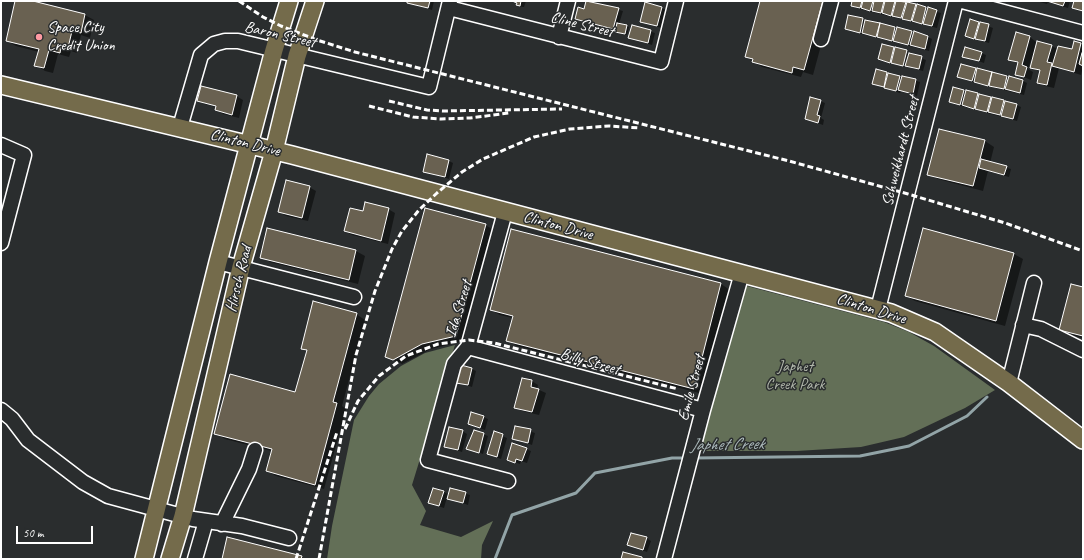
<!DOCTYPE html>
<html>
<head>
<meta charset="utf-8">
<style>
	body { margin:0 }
	#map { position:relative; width:1084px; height:560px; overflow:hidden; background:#2a2d2e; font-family:Caveat,sans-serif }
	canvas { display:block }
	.frame { position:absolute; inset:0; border:2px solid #fff; pointer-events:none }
	.scale { position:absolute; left:16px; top:526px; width:77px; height:18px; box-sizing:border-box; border:2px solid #fff; border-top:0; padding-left:5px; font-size:12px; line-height:14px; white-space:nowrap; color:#fff; -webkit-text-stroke:3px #2a2d2e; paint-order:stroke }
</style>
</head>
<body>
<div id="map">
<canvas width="1084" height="560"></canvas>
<div class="frame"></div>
<div class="scale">50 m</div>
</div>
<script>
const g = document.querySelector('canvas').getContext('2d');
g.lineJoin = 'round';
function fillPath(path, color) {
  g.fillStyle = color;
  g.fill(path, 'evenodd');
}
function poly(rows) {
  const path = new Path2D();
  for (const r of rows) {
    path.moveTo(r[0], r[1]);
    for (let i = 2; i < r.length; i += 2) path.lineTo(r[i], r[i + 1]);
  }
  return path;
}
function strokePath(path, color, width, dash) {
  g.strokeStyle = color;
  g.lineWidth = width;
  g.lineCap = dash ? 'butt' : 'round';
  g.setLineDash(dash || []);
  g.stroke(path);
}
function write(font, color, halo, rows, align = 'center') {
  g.font = font + ' Caveat,sans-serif';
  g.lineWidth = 3;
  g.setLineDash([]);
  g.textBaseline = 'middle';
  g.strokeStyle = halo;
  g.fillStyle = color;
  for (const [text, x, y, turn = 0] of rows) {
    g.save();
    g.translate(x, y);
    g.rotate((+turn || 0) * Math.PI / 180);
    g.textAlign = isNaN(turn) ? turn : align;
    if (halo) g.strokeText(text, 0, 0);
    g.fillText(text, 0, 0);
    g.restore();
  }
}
fillPath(poly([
	[743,285,884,322,909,332,934,346,995,390,965,408,904,437,861,447,797,451,700,451],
	[455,345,412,485,426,511,420,525,461,537,493,521,482,545,481,559,327,559,332,526,354,420,369,396,379,384,401,366,425,353]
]), '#636f57');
fillPath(poly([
	[16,1,29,1,85,15,94,20,90,38,81,35,77,53,71,51,69,57,58,54,53,73,45,71,36,65,39,52,16,46,7,41],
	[431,1,434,1,432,10,429,9],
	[513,1,526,1,524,7,522,7],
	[587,1,623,11,619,24,629,27,627,35,576,19,585,10],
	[762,1,833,1,813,75,803,72,801,77,762,67,747,57],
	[853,1,899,1,941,13,937,28,856,8,852,5],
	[1036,1,1070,1,1068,8,1048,2,1047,4],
	[661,8,666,10,661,28,641,21],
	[849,16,928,37,932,39,929,51,850,31,846,29],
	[979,23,993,28,989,43,966,36],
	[632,26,655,33,652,45,630,38],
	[1030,37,1036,42,1051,46,1058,49,1073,51,1075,42,1083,45,1083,66,1081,75,1059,68,1054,88,1045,86,1038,82,1041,72,1031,67,1033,61,1031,60,1028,69,1033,72,1031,80,1016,74,1019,64,1010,59],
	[893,48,926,60,923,71,879,59],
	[981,53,986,55,984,63,964,56],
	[975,69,1023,81,1027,83,1024,95,979,84,958,77],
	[877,70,920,82,917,96,901,91,900,93,873,84],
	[953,88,1016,105,1021,107,1017,121,954,104,950,102],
	[236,96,243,100,239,118,223,114,216,110,217,108,198,101],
	[204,102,221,106,221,108,204,104],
	[811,98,825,103,821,118,824,120,823,125,806,119],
	[940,130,985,141,994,147,990,163,1011,169,1009,177,988,171,983,191,938,179,928,174],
	[449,161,453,163,449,179,424,171],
	[309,187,316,191,308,221,286,216,279,212],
	[388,209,395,213,388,244,352,235,345,231],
	[485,225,494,230,465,341,431,349,402,364,386,356],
	[924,229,1014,254,1023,259,1005,326,915,301,906,296],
	[512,231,721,284,730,290,703,394,517,346,507,340,513,318,500,315,491,310],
	[356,251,365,256,358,284,270,262,261,257],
	[1083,288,1083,338,1070,335,1061,330],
	[356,314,365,320,342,406,346,409,324,489,276,476,267,471,272,451,225,439,215,433,296,393,307,351,302,348],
	[472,369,476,371,472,387,457,382],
	[532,381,538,385,537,389,546,393,539,415,522,411,515,407],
	[483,417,488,419,485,430,469,424],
	[516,427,535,433,532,445,513,438],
	[462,431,467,434,462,452,445,446],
	[474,431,488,436,483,454,467,448],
	[494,433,507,438,501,459,488,454],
	[526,449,531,451,527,463,521,461,520,464,508,460],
	[451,489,470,495,468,505,447,497,444,508,429,503,444,492,449,495],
	[646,538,651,541,647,552,628,545]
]), '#0007');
strokePath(poly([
	[694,458,860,456,909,446,967,416,987,397],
	[495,559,512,515,576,493,595,473,672,458,687,458]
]), '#92a4a7', 3);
const building = poly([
	[15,1,33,1,85,14,81,33,72,31,68,48,61,47,60,53,49,50,44,68,34,66,39,49,6,41,15,1],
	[407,1,430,1,428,8,407,3,407,1],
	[512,1,521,1,520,6,516,5,517,3,512,1],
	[586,1,619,8,613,29,575,19,578,7,584,9,586,1],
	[760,1,823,1,804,70,793,67,792,73,752,62,753,59,745,57,760,1],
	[852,1,862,1,860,8,851,6,852,1],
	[863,1,873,1,870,11,861,8,863,1],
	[874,1,884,1,881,13,872,11,874,1],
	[885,1,895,1,891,16,882,13,885,1],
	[896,1,906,2,901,18,892,16,896,1],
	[1047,1,1065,1,1063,6,1047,1],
	[1074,1,1083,1,1083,11,1072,8,1074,1],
	[645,2,662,7,657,26,640,22,645,2],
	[907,2,916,4,911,21,902,19,907,2],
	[917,4,926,7,922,24,912,21,917,4],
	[928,7,937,10,932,26,923,24,928,7],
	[848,15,863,18,860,33,845,29,848,15],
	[970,19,979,22,974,39,965,36,970,19],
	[865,20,880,23,876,37,862,33,865,20],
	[980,22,989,24,985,41,975,39,980,22],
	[617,23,627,25,625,34,615,32,617,23],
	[880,23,895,27,892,41,877,37,880,23],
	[632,25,651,30,648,43,628,38,632,25],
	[897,27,912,31,908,45,893,41,897,27],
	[914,31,928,36,925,49,910,45,914,31],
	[1016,32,1030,36,1022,65,1027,67,1024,77,1015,75,1018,62,1008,60,1016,32],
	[1037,41,1052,45,1047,62,1052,63,1047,85,1037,83,1040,70,1030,68,1037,41],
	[1074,41,1081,43,1074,72,1052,66,1058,46,1072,49,1074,41],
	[882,44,894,47,890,63,878,59,882,44],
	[895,47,907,50,903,66,891,63,895,47],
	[965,47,982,52,979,61,962,57,965,47],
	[909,53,922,56,919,69,905,66,909,53],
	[1082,53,1083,53,1083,66,1079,64,1082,53],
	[961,64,976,68,972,81,957,77,961,64],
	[977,68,992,72,988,86,974,82,977,68],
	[876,69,887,72,884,87,872,84,876,69],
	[992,72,1007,76,1004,89,989,86,992,72],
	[888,73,900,76,896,91,884,88,888,73],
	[902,76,916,79,913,94,898,90,902,76],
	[1009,76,1023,80,1020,93,1005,89,1009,76],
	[201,86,237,95,232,115,215,110,216,106,197,101,201,86],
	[953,87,964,90,960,105,949,102,953,87],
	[966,90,978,93,974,109,962,105,966,90],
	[979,94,991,97,987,112,975,109,979,94],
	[810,97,821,100,817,115,820,116,818,123,805,119,810,97],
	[992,97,1004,100,1000,115,988,112,992,97],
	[1005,101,1017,104,1013,119,1001,116,1005,101],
	[939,129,985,140,973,186,927,175,939,129],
	[427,154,449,160,445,177,423,172,427,154],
	[981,159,1007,166,1004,175,979,168,981,159],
	[286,180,310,186,302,218,278,212,286,180],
	[365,202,389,208,381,241,344,231,350,208,363,211,365,202],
	[425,208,486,224,456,336,422,344,393,360,385,357,425,208],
	[267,228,356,250,349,280,260,258,267,228],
	[923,228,1014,253,996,321,905,296,923,228],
	[511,229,721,283,694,389,506,341,513,316,490,310,511,229],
	[1071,284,1083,287,1083,336,1059,330,1071,284],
	[313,301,357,313,333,402,337,403,315,485,266,471,272,449,214,434,230,374,295,392,307,350,301,349,313,301],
	[461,365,472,368,468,385,456,383,461,365],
	[522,378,532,380,531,387,539,389,532,412,514,408,522,378],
	[471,412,484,416,480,428,468,424,471,412],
	[515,426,531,429,528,443,512,439,515,426],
	[449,427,463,430,458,450,444,447,449,427],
	[474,430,484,433,479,453,466,449,474,430],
	[494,431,503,434,497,457,487,454,494,431],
	[512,443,527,448,522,461,516,459,515,463,507,460,512,443],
	[433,488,444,491,439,506,428,503,433,488],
	[450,488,466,492,463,503,447,499,450,488],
	[631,533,647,537,643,550,627,545,631,533],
	[227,537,302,556,301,559,222,559,227,537],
	[623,552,642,557,642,559,621,559,623,552]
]);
fillPath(building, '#696151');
strokePath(building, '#fff', 1);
const minor = poly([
	[962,1,1083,33],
	[449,8,661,62,676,1],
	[559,37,568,1],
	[821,39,831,1],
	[180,127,201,55,214,44,225,41,238,41,429,87,450,1],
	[1,145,24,155,1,243],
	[505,212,468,347,454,364,428,460,508,481],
	[218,262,354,297],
	[878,309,956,1],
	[1023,325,1041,329,1083,350],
	[468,347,703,410],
	[1009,383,1034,283],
	[1,410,12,419,28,440,83,482,108,496,193,519,242,526,289,538],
	[222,524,249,469,255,450],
	[195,559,206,521],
	[664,559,703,410,742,273]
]);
const major = poly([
	[1,85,292,155,891,313,935,332,1009,383,1083,440],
	[144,559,218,262,274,50,289,1],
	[170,559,183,516,241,267,274,151,297,56,315,1]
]);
strokePath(minor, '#fff', 17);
strokePath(major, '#fff', 20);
strokePath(minor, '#2a2d2e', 14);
strokePath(major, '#746b4b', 17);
strokePath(poly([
	[239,1,263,17,281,26,317,40,355,52,789,161,908,194,1005,223,1083,251],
	[389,101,427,110,443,111,562,109],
	[369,106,413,117,441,119,470,118,509,113],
	[345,429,358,401,379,376,406,356,438,344,469,340,494,343,678,389],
	[296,559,337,432],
	[319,559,356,355,375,291,392,249,402,231,419,210,437,193,462,172,483,159,534,137,570,129,609,126,640,128]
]), '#fff', 3, [6, 3]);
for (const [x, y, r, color] of [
	[39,37,4,"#ff9aa2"]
]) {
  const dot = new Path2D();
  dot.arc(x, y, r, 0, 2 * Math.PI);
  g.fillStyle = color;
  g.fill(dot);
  strokePath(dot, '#2a2d2e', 1.5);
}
write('16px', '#fff', '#2a2d2e', [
	["Cline Street",582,25,14],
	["Baron Street",280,35,13],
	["Clinton Drive",245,143,14],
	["Schweikhardt Street",901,151,-76],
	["Clinton Drive",558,226,15],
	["Hirsch Road",239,279,-76],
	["Ida Street",459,309,-73],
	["Clinton Drive",871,309,17],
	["Billy Street",590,362,16],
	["Emile Street",692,388,-75]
]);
write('16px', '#fff', '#2a2d2e', [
	["Space City",47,28],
	["Credit Union",47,46]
], 'left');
write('16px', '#b1b7ab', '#2a2d2e', [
	["Japhet",795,367],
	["Creek Park",795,385]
]);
write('italic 17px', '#adbbbd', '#2a2d2e', [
	["Japhet Creek",727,445,-1]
]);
</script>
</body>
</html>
